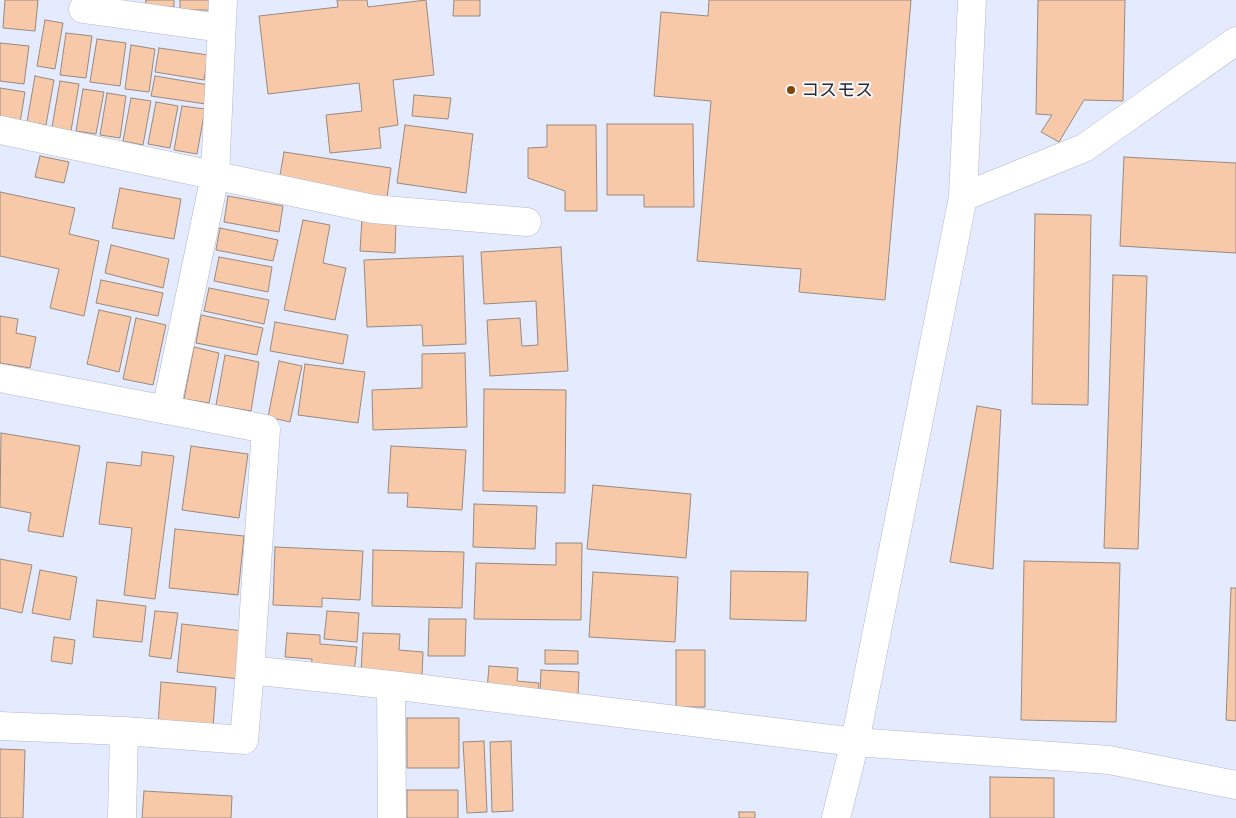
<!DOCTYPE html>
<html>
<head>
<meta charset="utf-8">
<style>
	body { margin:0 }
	canvas { display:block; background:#e5ebfe }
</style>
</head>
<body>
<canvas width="1236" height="818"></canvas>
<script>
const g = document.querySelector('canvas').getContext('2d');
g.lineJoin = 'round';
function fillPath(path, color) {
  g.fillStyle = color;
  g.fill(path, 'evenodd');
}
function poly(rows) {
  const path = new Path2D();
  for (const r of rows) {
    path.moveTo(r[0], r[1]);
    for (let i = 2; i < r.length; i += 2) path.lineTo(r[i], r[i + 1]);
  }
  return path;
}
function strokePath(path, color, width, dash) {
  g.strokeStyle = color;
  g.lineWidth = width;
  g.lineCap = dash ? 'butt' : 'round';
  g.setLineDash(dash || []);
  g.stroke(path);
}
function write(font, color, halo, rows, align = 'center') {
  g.font = font + ' "Playfair Display","Noto Sans JP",serif';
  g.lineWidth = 4;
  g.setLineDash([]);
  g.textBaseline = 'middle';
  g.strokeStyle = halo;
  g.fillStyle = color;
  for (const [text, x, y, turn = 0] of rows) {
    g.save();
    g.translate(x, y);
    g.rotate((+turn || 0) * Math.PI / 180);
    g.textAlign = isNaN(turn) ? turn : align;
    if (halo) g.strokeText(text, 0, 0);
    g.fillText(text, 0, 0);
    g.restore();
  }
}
const building = poly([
	[5,0,38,0,35,31,3,28,5,0],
	[146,0,174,0,174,7,145,6,146,0],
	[180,0,210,0,209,10,180,10,180,0],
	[337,0,367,0,368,7,426,0,434,75,393,80,398,125,379,128,381,148,330,153,326,115,362,111,359,83,268,94,259,16,338,7,337,0],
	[454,0,480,0,480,16,453,16,454,0],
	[709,0,911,0,885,300,799,292,801,269,697,261,711,101,654,96,661,12,708,16,709,0],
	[1038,0,1125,0,1123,101,1084,100,1059,142,1041,132,1052,115,1036,114,1038,0],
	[45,20,63,23,55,69,37,66,45,20],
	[66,33,92,36,86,78,60,75,66,33],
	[97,39,126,43,120,86,90,82,97,39],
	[0,43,29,46,24,84,0,81,0,43],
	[131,45,155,49,149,92,125,89,131,45],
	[159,48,208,55,204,80,155,72,159,48],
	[35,76,54,80,46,125,27,122,35,76],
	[155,76,209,85,206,104,151,96,155,76],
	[60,81,79,84,71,131,52,127,60,81],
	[0,88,25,92,20,123,0,119,0,88],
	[83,89,104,92,96,134,76,131,83,89],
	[107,93,126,96,120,138,100,135,107,93],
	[414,95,451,98,448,119,412,116,414,95],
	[131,98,151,101,143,145,123,141,131,98],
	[156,102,178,106,170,148,148,144,156,102],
	[182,106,205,109,197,154,174,150,182,106],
	[607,124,693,124,694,207,644,207,644,195,607,195,607,124],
	[405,125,473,134,466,193,397,183,405,125],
	[547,125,596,125,597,211,565,211,565,191,528,178,528,148,547,147,547,125],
	[284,152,391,168,387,198,279,181,284,152],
	[40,156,69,162,64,183,35,177,40,156],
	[1124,157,1236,163,1236,253,1120,246,1124,157],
	[120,188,181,199,174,239,112,228,120,188],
	[0,192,75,208,69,234,99,241,84,316,50,308,59,269,0,256,0,192],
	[228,196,283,206,279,232,224,222,228,196],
	[1035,214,1091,215,1088,405,1032,404,1035,214],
	[362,218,396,220,395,253,360,251,362,218],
	[303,220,330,225,323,263,346,268,335,320,284,310,303,220],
	[220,228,278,240,273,261,216,250,220,228],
	[111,245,169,259,163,288,105,273,111,245],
	[561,247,568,371,490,376,487,320,520,318,522,346,538,345,536,301,484,304,481,252,561,247],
	[463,256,466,344,423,346,422,325,367,327,364,260,463,256],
	[219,257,272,267,268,292,214,281,219,257],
	[1113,275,1147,276,1138,549,1104,548,1113,275],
	[101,280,163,293,158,316,96,303,101,280],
	[209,288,269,300,264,324,204,311,209,288],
	[99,310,131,317,119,372,87,364,99,310],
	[201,315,263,328,257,355,196,343,201,315],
	[0,316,18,319,16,333,36,337,30,368,0,363,0,316],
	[136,318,166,325,153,385,123,379,136,318],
	[275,322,348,335,343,364,270,351,275,322],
	[194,347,219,353,209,403,184,399,194,347],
	[465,353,467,427,373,430,372,390,422,388,422,354,465,353],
	[225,355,259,362,251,411,216,405,225,355],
	[279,361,302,366,290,422,268,417,279,361],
	[305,364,365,372,358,423,298,415,305,364],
	[484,389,566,390,565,493,483,491,484,389],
	[977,406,1001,410,993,569,950,562,977,406],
	[1,433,80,446,63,537,28,531,31,513,0,507,1,433],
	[191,446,248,454,239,518,182,510,191,446],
	[391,446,466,450,462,510,407,507,408,493,388,493,391,446],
	[142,452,174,456,155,599,124,595,132,528,99,524,107,462,141,466,142,452],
	[593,485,691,494,686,558,587,549,593,485],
	[474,504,537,506,535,549,473,547,474,504],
	[175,529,244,536,238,595,169,588,175,529],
	[556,543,582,543,581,620,474,619,476,563,556,565,556,543],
	[275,547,363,551,360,600,322,598,322,607,273,605,275,547],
	[373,550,464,552,462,608,372,606,373,550],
	[0,559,32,565,22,613,0,608,0,559],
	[1024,561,1120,563,1116,722,1021,720,1024,561],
	[40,570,77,577,70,620,32,613,40,570],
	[731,571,808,572,806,621,730,619,731,571],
	[593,572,678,577,675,642,589,637,593,572],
	[1231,588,1236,588,1236,721,1226,720,1231,588],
	[97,600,146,606,142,642,93,637,97,600],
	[155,611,178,613,171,659,149,656,155,611],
	[327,611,359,613,357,642,324,639,327,611],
	[429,619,466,619,465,656,428,656,429,619],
	[182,624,244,631,239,679,177,672,182,624],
	[287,633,320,635,320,644,357,647,354,672,311,668,312,659,285,657,287,633],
	[363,633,400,634,399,650,423,652,422,676,361,673,363,633],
	[54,637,75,640,72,664,51,661,54,637],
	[545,650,578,651,578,664,545,664,545,650],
	[676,650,705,650,705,707,676,707,676,650],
	[489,666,518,668,517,681,539,683,538,695,487,690,489,666],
	[541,670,579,672,578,695,540,693,541,670],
	[161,682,216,687,213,728,158,724,161,682],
	[407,718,459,718,459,768,407,768,407,718],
	[484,741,487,812,467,813,463,742,484,741],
	[511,741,513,811,492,812,490,742,511,741],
	[0,749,25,750,23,818,0,818,0,749],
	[990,777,1054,778,1054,818,990,818,990,777],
	[407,790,458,790,458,818,407,818,407,790],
	[144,791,232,796,231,818,142,818,144,791],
	[739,812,755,812,755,818,739,818,739,812]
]);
fillPath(building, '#f7c9a8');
strokePath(building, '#99897e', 1);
const minor = poly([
	[83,9,221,28],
	[0,130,373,209,527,222],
	[963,197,1084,148,1236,41],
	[0,378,266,429,250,670,391,685,855,742,1109,760,1236,785],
	[166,410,215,176,223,0],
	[391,685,392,818],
	[0,726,124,731,244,740,250,670],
	[122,818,124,731],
	[836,818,855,742,963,197,972,0]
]);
strokePath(minor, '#b1b7c9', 29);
strokePath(minor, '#fff', 28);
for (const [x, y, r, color] of [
	[791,90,5,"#834605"]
]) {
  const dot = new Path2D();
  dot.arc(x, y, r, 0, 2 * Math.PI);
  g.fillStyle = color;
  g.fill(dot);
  strokePath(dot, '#f8f9fd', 2);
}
write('18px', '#292b32', '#f8f9fd', [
	["コスモス",801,90]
], 'left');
</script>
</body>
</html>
